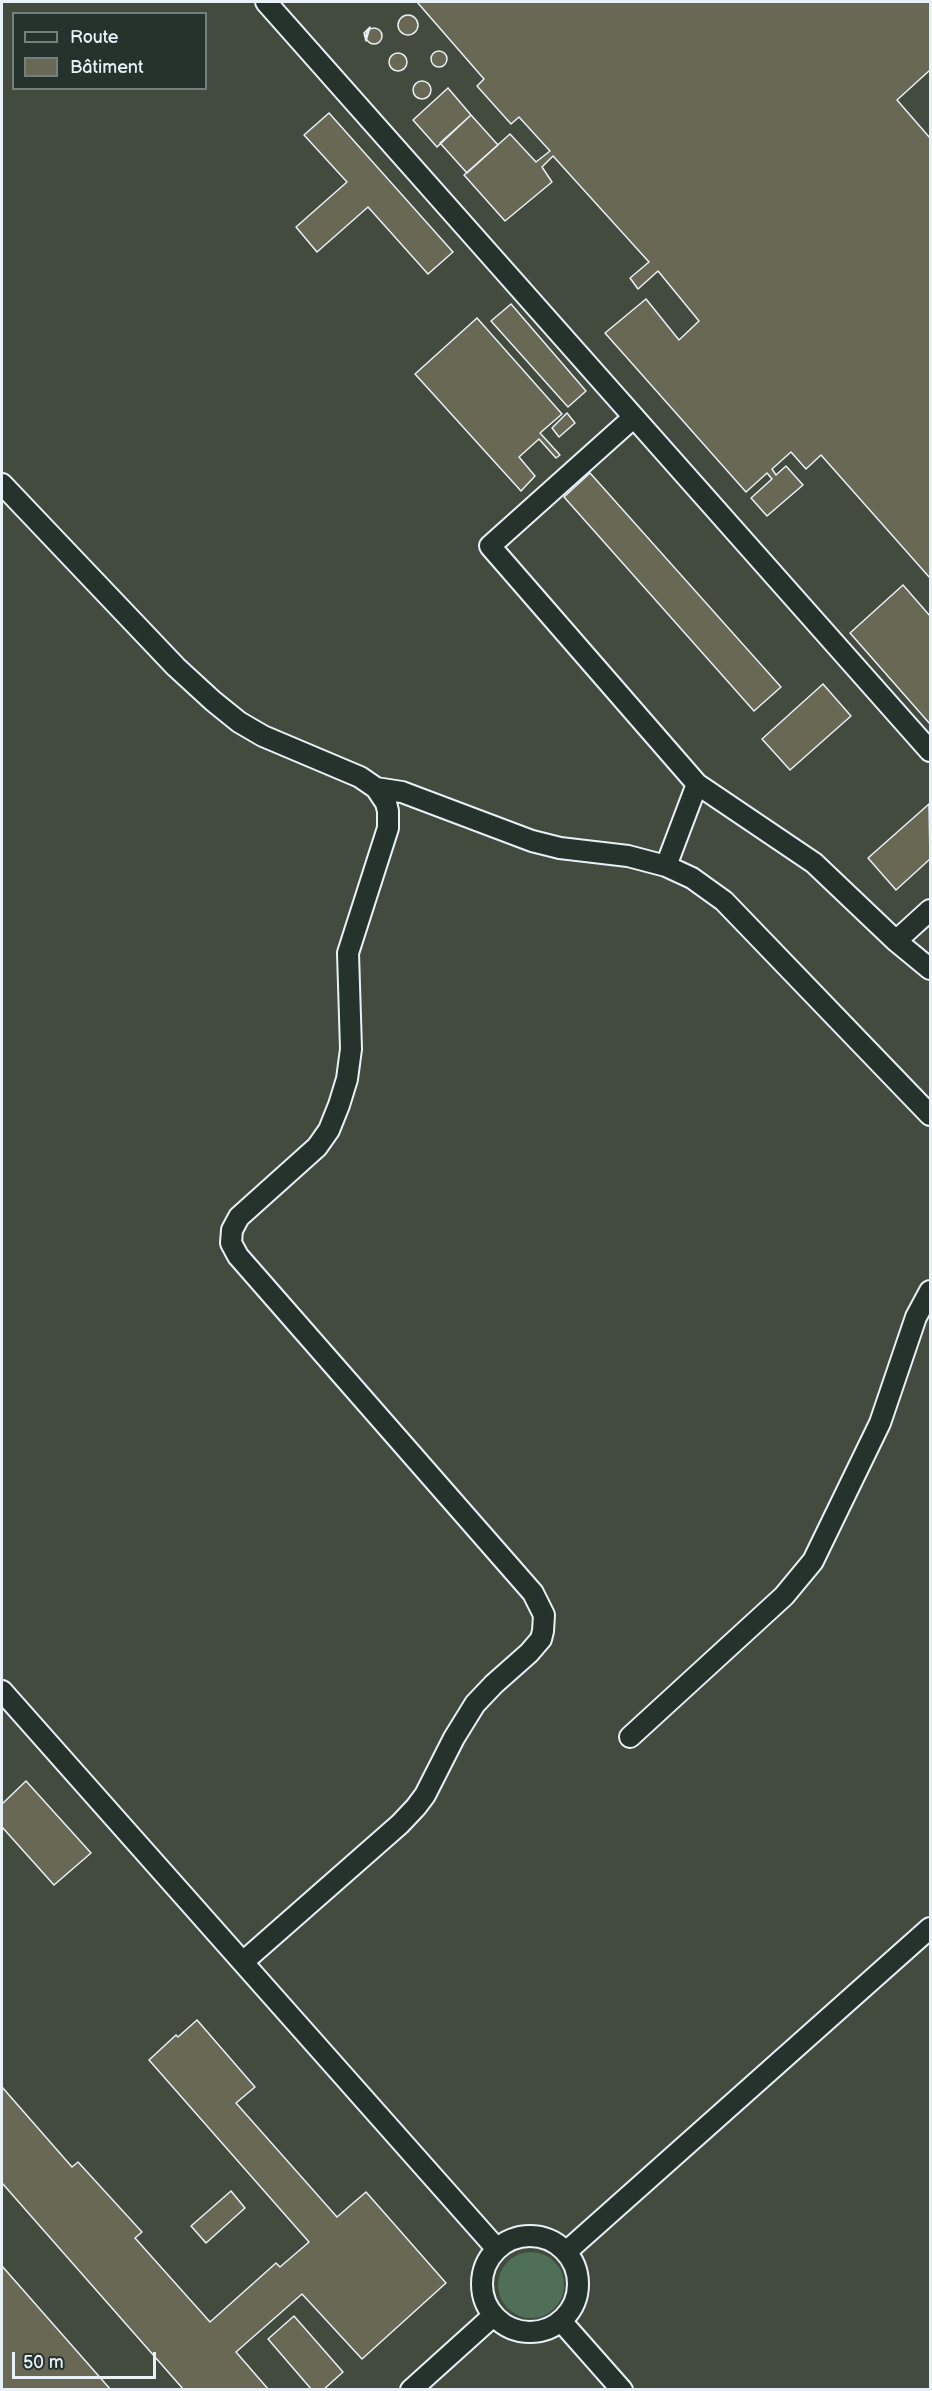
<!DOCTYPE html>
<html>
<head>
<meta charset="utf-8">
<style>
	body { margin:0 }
	#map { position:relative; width:932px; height:2391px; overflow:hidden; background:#333e35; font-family:"Balsamiq Sans",sans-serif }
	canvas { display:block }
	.frame { position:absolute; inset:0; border:3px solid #e8f1f8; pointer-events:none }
	.legend { position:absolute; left:12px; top:12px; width:195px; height:78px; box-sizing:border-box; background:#26332d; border:2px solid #747f7e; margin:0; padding:8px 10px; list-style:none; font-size:18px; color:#e8f1f8 }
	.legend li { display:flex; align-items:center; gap:12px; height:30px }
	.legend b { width:30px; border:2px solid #747f7e }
	.scale { position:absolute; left:12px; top:2352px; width:144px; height:27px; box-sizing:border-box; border:3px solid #e8f1f8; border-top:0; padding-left:8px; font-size:18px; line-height:21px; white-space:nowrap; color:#e8f1f8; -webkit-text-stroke:4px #26332d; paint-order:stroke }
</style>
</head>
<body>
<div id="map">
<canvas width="932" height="2391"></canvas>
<div class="frame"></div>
<ul class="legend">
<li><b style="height:8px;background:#26332d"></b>Route</li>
<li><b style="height:16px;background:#696854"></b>Bâtiment</li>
</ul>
<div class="scale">50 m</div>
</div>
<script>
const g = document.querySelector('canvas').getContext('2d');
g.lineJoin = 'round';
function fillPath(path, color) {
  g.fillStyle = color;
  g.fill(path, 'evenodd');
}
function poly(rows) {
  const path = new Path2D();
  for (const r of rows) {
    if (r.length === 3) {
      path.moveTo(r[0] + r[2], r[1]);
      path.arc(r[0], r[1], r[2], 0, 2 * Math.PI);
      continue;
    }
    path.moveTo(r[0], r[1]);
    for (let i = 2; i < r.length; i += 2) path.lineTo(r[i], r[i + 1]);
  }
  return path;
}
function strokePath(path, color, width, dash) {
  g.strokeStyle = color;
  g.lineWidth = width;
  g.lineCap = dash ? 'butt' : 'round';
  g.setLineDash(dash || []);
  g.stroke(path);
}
fillPath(poly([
	[2,2,930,2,930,2389,2,2389],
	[14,14,206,14,206,88,14,88]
]), '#434b3e');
fillPath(poly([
	[531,2285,33]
]), '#506f58');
const building = poly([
	[417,2,930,2,930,70,897,100,930,138,930,578,821,455,806,469,791,452,772,469,776,475,786,466,803,485,767,516,751,498,772,479,767,473,746,492,605,333,646,299,679,340,699,321,658,271,638,289,630,278,649,262,553,156,542,167,552,182,505,221,464,175,510,134,536,162,550,151,519,117,511,124,477,86,484,79,417,2],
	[408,25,10],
	[370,27,366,41,364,33,370,27],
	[374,36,8],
	[439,59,8],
	[398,62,9],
	[422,90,9],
	[448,88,471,115,437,147,413,120,448,88],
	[329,113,453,252,428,274,368,207,317,252,296,227,347,182,304,135,329,113],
	[471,115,498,145,467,173,440,143,471,115],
	[511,304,586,391,568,407,491,321,511,304],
	[477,318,562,414,540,433,560,455,556,458,539,439,519,457,535,476,521,491,415,374,477,318],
	[567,413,575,423,559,437,552,428,567,413],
	[590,473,781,687,754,711,564,497,590,473],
	[903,585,930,616,930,724,850,633,903,585],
	[823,684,851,716,790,770,762,739,823,684],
	[929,804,930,859,896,890,868,858,929,804],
	[26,1781,91,1853,54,1885,2,1827,2,1804,26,1781],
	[197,2020,255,2087,236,2103,337,2217,366,2192,446,2283,362,2359,302,2294,236,2352,269,2390,184,2390,2,2183,2,2087,72,2167,78,2162,142,2232,135,2238,210,2322,276,2263,280,2267,309,2242,149,2060,176,2035,178,2037,197,2020],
	[231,2191,245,2208,206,2243,191,2226,231,2191],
	[2,2266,111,2390,2,2390,2,2266],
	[294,2316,343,2372,323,2390,312,2390,268,2339,294,2316]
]);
fillPath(building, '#696854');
strokePath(building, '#e8f1f8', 1.5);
const minor = poly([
	[266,2,930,751],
	[634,417,490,546,697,784,666,866],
	[2,484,176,667,213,701,239,722,263,736,360,777,376,788,386,803,388,811,388,828,348,953,351,1049,347,1079,339,1105,329,1130,317,1147,239,1217,232,1230,231,1243,238,1256,533,1593,544,1615,543,1631,541,1639,529,1653,494,1684,475,1704,454,1738,425,1795,416,1807,400,1824,243,1962],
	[697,784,814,863,896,941,930,910],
	[376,788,402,792,532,841,560,848,628,856,666,866,692,878,724,901,930,1115],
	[896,941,930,969],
	[2,1691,497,2249],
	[630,1737,784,1596,813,1561,880,1423,916,1317,930,1291],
	[530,2284,48],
	[566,2252,930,1928],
	[561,2321,622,2390],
	[411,2390,493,2316]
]);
strokePath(minor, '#e8f1f8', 24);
strokePath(minor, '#26332d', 20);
</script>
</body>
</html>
